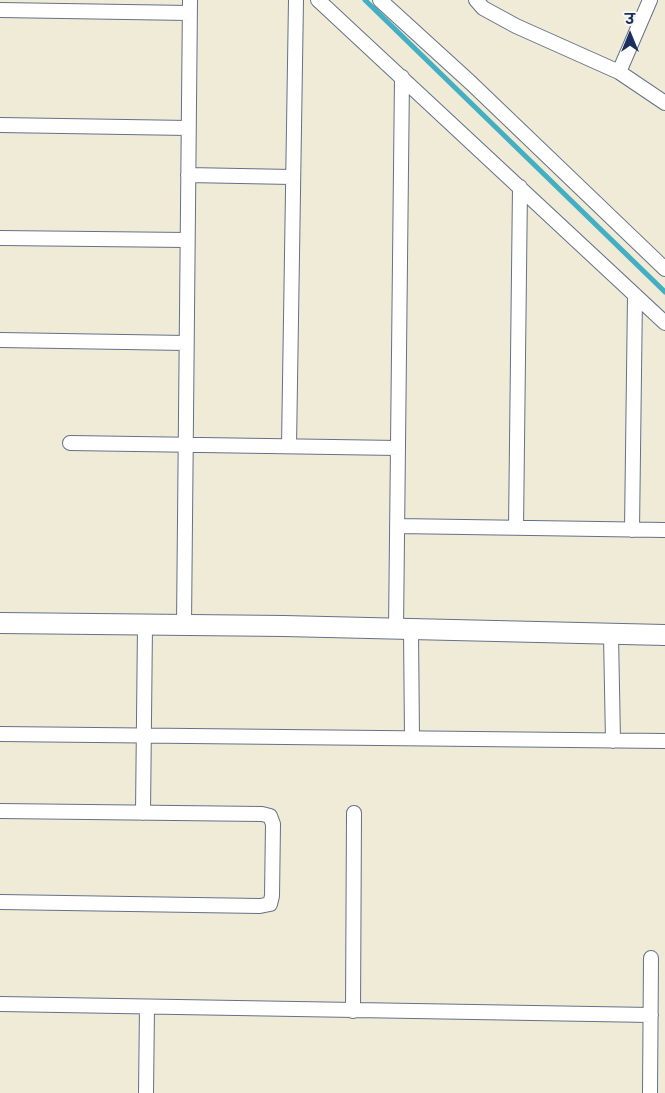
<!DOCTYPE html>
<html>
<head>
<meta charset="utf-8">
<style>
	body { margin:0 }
	#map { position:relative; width:665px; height:1093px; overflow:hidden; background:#efebd7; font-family:"Comic Neue","Playpen Sans Deva",sans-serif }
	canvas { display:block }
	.north { position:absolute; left:605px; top:10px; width:50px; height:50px; -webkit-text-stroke:4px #f6f6f2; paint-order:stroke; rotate:0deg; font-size:14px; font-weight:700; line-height:20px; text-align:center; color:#1b2f5e }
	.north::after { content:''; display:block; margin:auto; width:18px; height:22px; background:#1b2f5e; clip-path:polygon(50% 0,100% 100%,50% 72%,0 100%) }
</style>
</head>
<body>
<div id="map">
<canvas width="665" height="1093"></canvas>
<div class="north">उ</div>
</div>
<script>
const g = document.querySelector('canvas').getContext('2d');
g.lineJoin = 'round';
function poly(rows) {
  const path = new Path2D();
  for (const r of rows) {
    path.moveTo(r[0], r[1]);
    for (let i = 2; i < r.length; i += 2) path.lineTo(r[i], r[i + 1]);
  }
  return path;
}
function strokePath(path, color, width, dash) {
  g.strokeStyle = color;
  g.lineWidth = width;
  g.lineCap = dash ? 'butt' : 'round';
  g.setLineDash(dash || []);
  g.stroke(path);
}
strokePath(poly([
	[365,0,665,292]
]), '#44aec2', 5);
const street = poly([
	[318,0,665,323],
	[380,0,471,83,665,269],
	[476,0,483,8,516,26,619,72,665,103],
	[0,10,189,13],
	[619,72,650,0],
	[0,125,188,128],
	[188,175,292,177],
	[0,238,187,240],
	[0,340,186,343],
	[70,443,398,448],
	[289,446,296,0],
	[397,526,665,530],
	[516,528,520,187],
	[632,530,635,295],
	[184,625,190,0],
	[396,629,402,77],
	[411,630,412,738],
	[611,635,613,741],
	[0,734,665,741],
	[0,811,262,814,270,816,273,824,272,896,270,904,260,906,0,902],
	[143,813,145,625],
	[0,1004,651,1015],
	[353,1011,354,813],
	[146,1093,147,1007],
	[650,1093,651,958]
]);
const secondary = poly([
	[0,623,284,626,665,635]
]);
strokePath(street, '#657188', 16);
strokePath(secondary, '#657188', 22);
strokePath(street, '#fff', 14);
strokePath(secondary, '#fff', 20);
</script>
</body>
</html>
